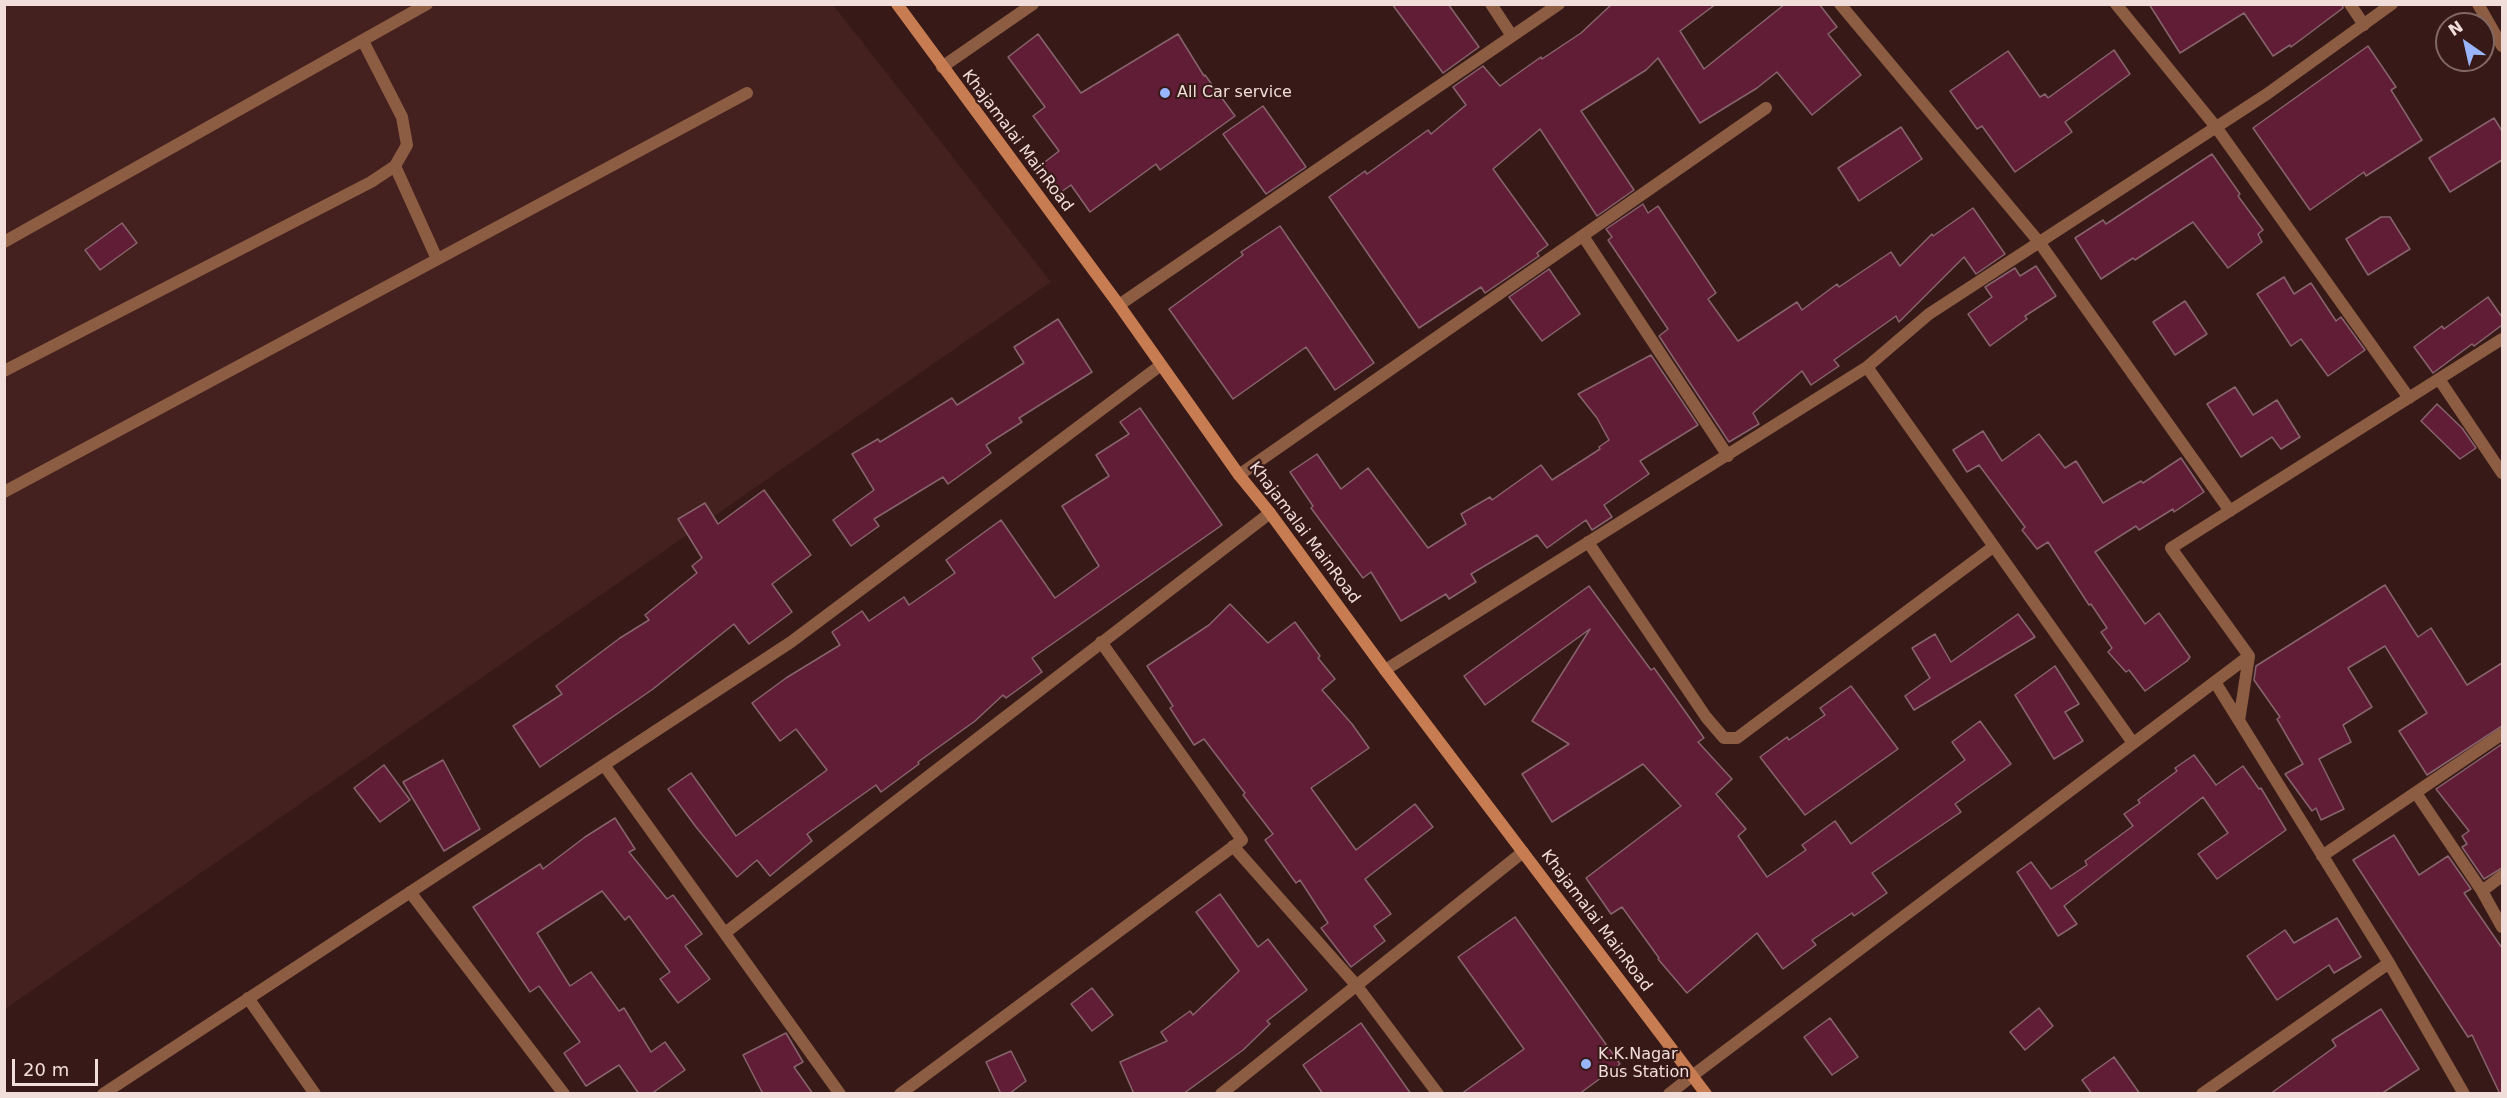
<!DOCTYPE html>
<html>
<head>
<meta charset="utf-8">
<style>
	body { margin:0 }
	#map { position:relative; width:2507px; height:1098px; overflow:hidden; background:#371a17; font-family:"DejaVu Sans",sans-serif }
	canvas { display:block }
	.frame { position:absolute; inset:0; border:6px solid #f1ddda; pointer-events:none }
	.north { position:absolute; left:2435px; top:12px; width:60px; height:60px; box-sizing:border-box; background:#371a17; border:2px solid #816865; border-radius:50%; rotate:326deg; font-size:16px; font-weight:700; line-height:24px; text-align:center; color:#f1ddda }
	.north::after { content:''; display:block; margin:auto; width:21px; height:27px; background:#98b5fd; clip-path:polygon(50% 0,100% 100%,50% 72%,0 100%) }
	.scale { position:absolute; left:12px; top:1059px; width:86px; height:27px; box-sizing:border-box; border:3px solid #f1ddda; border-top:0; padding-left:8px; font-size:18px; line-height:21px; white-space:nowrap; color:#f1ddda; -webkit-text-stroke:4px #371a17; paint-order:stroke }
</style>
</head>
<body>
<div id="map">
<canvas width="2507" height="1098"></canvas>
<div class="frame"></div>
<div class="north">N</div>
<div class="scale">20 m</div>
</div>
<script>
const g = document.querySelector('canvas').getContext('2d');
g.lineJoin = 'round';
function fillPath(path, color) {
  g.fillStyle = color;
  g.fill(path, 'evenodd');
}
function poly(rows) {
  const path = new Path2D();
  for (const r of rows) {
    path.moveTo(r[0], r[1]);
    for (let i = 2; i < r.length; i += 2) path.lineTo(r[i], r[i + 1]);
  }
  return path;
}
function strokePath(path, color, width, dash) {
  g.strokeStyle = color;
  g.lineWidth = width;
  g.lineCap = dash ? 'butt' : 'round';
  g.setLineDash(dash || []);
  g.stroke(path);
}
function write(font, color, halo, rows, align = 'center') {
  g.font = font + ' "DejaVu Sans",sans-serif';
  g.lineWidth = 4.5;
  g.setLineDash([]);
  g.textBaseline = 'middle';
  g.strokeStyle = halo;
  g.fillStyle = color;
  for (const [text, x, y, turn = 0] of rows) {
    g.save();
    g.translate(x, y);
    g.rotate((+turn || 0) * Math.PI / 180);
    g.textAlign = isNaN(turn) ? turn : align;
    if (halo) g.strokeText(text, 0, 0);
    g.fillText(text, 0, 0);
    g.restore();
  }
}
fillPath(poly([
	[5,5,833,5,1051,282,5,1009]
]), '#44201e');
const building = poly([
	[1392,4,1448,4,1479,47,1443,73,1392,4],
	[1612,4,1716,4,1680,31,1704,69,1785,4,1819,4,1837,27,1828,34,1861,75,1812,115,1777,72,1757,88,1700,123,1658,58,1646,70,1581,111,1634,190,1597,216,1540,129,1493,169,1548,245,1537,253,1539,256,1485,293,1481,287,1419,328,1329,197,1365,171,1367,174,1428,130,1431,134,1466,105,1453,87,1483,66,1500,86,1541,57,1542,59,1581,33,1612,4],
	[2149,4,2342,4,2343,8,2291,47,2290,45,2273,56,2244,13,2180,53,2149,4],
	[1038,34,1081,93,1178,34,1204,76,1205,75,1235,116,1160,170,1156,164,1090,212,1071,185,1061,192,1041,165,1059,151,1033,116,1045,107,1008,57,1038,34],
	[2368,46,2396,87,2391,90,2422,140,2366,176,2364,172,2310,210,2253,128,2368,46],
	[2114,50,2130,74,2065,122,2072,132,2015,172,1982,126,1977,129,1950,91,2008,51,2040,97,2045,94,2048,98,2114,50],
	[1263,106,1306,167,1266,194,1223,134,1263,106],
	[2494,118,2502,131,2502,160,2450,192,2429,158,2494,118],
	[1901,127,1922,159,1859,201,1838,168,1901,127],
	[2212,154,2240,194,2238,196,2263,230,2258,234,2262,242,2228,268,2193,222,2135,260,2133,258,2101,279,2075,238,2103,220,2106,224,2212,154],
	[1643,204,1648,213,1658,206,1716,293,1708,299,1738,341,1797,302,1802,310,1837,284,1839,287,1891,252,1900,266,1932,234,1933,236,1973,208,2005,254,1976,274,1964,257,1899,322,1896,316,1834,360,1839,366,1811,385,1802,371,1753,413,1759,424,1729,442,1659,336,1668,329,1608,240,1612,237,1606,229,1643,204],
	[2381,217,2390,217,2410,249,2368,275,2346,239,2381,217],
	[122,223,137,243,100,270,85,250,122,223],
	[1280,226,1374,363,1335,390,1306,347,1233,399,1169,309,1243,255,1241,252,1280,226],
	[2036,266,2056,296,2025,316,2027,319,1990,346,1968,314,1992,297,1985,287,2015,268,2020,276,2036,266],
	[1549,269,1580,314,1542,341,1509,297,1549,269],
	[2284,277,2294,294,2311,283,2336,321,2341,317,2365,350,2328,376,2301,339,2291,346,2257,294,2284,277],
	[2488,297,2502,317,2502,325,2474,346,2472,344,2433,373,2414,347,2442,326,2444,329,2488,297],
	[2185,301,2207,334,2175,355,2153,322,2185,301],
	[1058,319,1092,372,1019,418,1022,422,986,445,991,453,948,484,943,477,874,519,879,526,851,546,833,520,874,490,852,454,878,439,880,442,952,398,957,405,1024,363,1014,347,1058,319],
	[1651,355,1698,425,1640,461,1649,474,1604,505,1612,517,1592,530,1586,520,1547,548,1537,535,1471,574,1476,582,1449,599,1446,594,1401,621,1371,572,1363,578,1311,508,1313,506,1290,472,1317,454,1341,489,1368,468,1428,548,1466,524,1461,514,1490,497,1492,500,1541,465,1552,480,1600,449,1599,447,1609,440,1597,418,1578,394,1651,355],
	[2235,387,2253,415,2277,400,2300,437,2281,449,2272,437,2241,457,2207,404,2235,387],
	[2437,404,2462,428,2476,448,2460,459,2421,421,2437,404],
	[1140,408,1222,525,1032,658,1042,672,1006,698,1003,695,975,721,918,762,919,764,881,792,876,785,807,834,812,841,770,876,757,860,737,877,696,827,668,789,691,773,736,836,827,770,796,729,780,741,752,703,786,678,840,645,832,632,862,611,869,621,904,597,909,605,955,573,946,560,1001,520,1055,598,1099,566,1062,506,1109,476,1096,455,1129,434,1120,422,1140,408],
	[1983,431,2002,461,2039,434,2065,468,2076,461,2103,503,2141,481,2143,483,2181,458,2204,492,2174,512,2173,509,2139,530,2136,526,2095,552,2145,624,2159,613,2190,657,2187,661,2145,691,2129,670,2126,672,2108,652,2112,648,2101,632,2107,628,2091,604,2089,605,2048,542,2037,549,2022,530,2025,527,1979,465,1967,472,1953,450,1983,431],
	[764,490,811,555,772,584,792,612,749,644,734,624,653,689,540,767,513,726,562,694,556,686,620,638,649,620,645,615,697,573,692,566,702,558,678,519,705,503,718,524,764,490],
	[2385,585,2418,637,2431,628,2467,685,2502,663,2502,726,2427,775,2399,731,2427,713,2385,646,2348,668,2372,707,2343,725,2351,742,2319,759,2344,809,2321,820,2316,808,2312,811,2285,774,2303,764,2277,719,2280,717,2254,680,2256,666,2385,585],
	[1589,586,1651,670,1654,668,1704,738,1698,742,1732,779,1716,794,1746,829,1738,836,1767,877,1806,850,1802,845,1835,821,1851,844,1915,797,1965,760,1952,742,1980,721,2011,764,1955,804,1961,812,1872,873,1887,893,1854,916,1852,913,1812,940,1816,945,1783,969,1757,933,1687,993,1658,959,1659,958,1622,907,1611,914,1586,878,1681,806,1643,764,1552,822,1522,774,1569,744,1532,721,1590,629,1485,705,1464,676,1589,586],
	[1230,604,1268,643,1295,622,1320,656,1318,658,1335,679,1322,690,1352,724,1369,748,1311,788,1356,850,1415,804,1433,827,1365,879,1391,914,1374,926,1385,941,1351,967,1321,928,1328,923,1300,880,1296,883,1265,840,1273,834,1243,795,1245,793,1204,739,1194,745,1170,708,1173,706,1147,666,1209,625,1230,604],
	[2018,614,2035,637,1914,710,1905,696,1930,678,1912,648,1935,634,1951,662,2018,614],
	[2055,666,2079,704,2065,712,2083,741,2054,759,2015,695,2055,666],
	[1851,686,1898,749,1805,815,1760,757,1787,737,1789,740,1825,715,1820,708,1851,686],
	[2502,744,2502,868,2484,879,2462,847,2467,844,2462,836,2469,831,2436,789,2502,744],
	[2194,755,2216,785,2243,766,2259,789,2261,788,2286,830,2217,879,2198,854,2228,833,2203,797,2064,906,2077,924,2058,936,2017,872,2031,862,2051,889,2087,865,2085,861,2133,826,2124,814,2140,803,2138,800,2177,771,2175,768,2194,755],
	[443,760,480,829,444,851,403,782,443,760],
	[384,765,410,800,380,822,354,788,384,765],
	[615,818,635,849,629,852,667,899,673,895,702,934,685,946,710,979,678,1003,660,979,670,972,629,916,625,920,602,891,537,933,570,986,591,972,619,1011,624,1008,651,1052,665,1042,685,1070,651,1094,639,1094,619,1065,586,1086,564,1053,580,1042,539,986,530,992,473,907,540,864,543,869,585,837,615,818],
	[2394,835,2419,875,2448,856,2471,889,2464,893,2502,948,2502,1094,2500,1094,2472,1035,2468,1037,2353,860,2394,835],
	[1220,894,1258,947,1268,939,1307,990,1267,1021,1270,1024,1243,1050,1183,1094,1134,1094,1120,1062,1167,1041,1161,1032,1190,1011,1193,1015,1239,971,1196,912,1220,894],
	[1515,917,1620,1064,1579,1094,1461,1094,1524,1049,1458,957,1515,917],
	[2337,918,2361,957,2334,973,2329,965,2277,1000,2247,956,2285,930,2294,943,2337,918],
	[1092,988,1113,1015,1092,1031,1071,1004,1092,988],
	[2039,1008,2053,1026,2025,1050,2010,1032,2039,1008],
	[2381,1009,2419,1069,2381,1094,2270,1094,2336,1046,2332,1040,2381,1009],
	[1830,1018,1858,1057,1832,1075,1804,1037,1830,1018],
	[1361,1023,1411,1094,1323,1094,1303,1065,1361,1023],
	[786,1033,803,1062,794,1067,813,1094,763,1094,743,1055,786,1033],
	[1011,1051,1026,1081,1009,1094,1001,1094,986,1062,1011,1051],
	[2114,1057,2140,1094,2092,1094,2082,1080,2114,1057]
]);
fillPath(building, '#621d36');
strokePath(building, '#87646d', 1.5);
strokePath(poly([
	[395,166,437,259],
	[4,242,427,4],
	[4,371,371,182,395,166,407,145,402,117,363,41],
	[4,492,747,93]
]), '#8c5d43', 12);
strokePath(poly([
	[1491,4,1512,36],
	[1840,4,2039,242,2230,511],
	[2116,4,2216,127,2409,398],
	[2350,4,2364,25],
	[2478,4,2502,46],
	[942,67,1033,4],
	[1583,236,1728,456],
	[1119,305,1559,4],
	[1867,367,2133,743],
	[2439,379,2502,473],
	[1239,475,1766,108],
	[1588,542,1706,717,1724,738,1737,738,1993,547],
	[1385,670,1867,367,1929,314,2267,94,2392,4],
	[2215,682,2389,963,2464,1094],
	[2239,721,2249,656],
	[604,765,840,1094],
	[2416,793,2482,891,2502,927],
	[1233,846,1357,986,1438,1094],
	[2322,856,2502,734],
	[2482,891,2502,876],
	[410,892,564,1094],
	[725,933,1270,513],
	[248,998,315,1094],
	[1692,1076,2249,656,2171,548,2502,339],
	[103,1094,791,642,1161,365],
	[900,1094,1242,840,1101,642],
	[1221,1094,1523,852],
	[2202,1094,2389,963]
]), '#8c5d43', 12);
strokePath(poly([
	[1669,1094,1692,1076]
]), '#8c5d43', 12);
strokePath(poly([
	[897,4,1119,305,1239,475,1270,513,1385,670,1706,1094]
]), '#c87c52', 12);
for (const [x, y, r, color] of [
	[1165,93,6,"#98b5fd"],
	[1586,1064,6,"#98b5fd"]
]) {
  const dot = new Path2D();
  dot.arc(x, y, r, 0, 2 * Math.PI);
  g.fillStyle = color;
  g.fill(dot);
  strokePath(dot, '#371a17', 2);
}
write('16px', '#f1ddda', '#371a17', [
	["All Car service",1177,93],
	["K.K.Nagar",1598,1055],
	["Bus Station",1598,1073]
], 'left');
write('16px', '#f1ddda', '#371a17', [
	["Khajamalai MainRoad",1017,141,53],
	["Khajamalai MainRoad",1304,533,53],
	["Khajamalai MainRoad",1596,921,53]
]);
</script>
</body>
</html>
